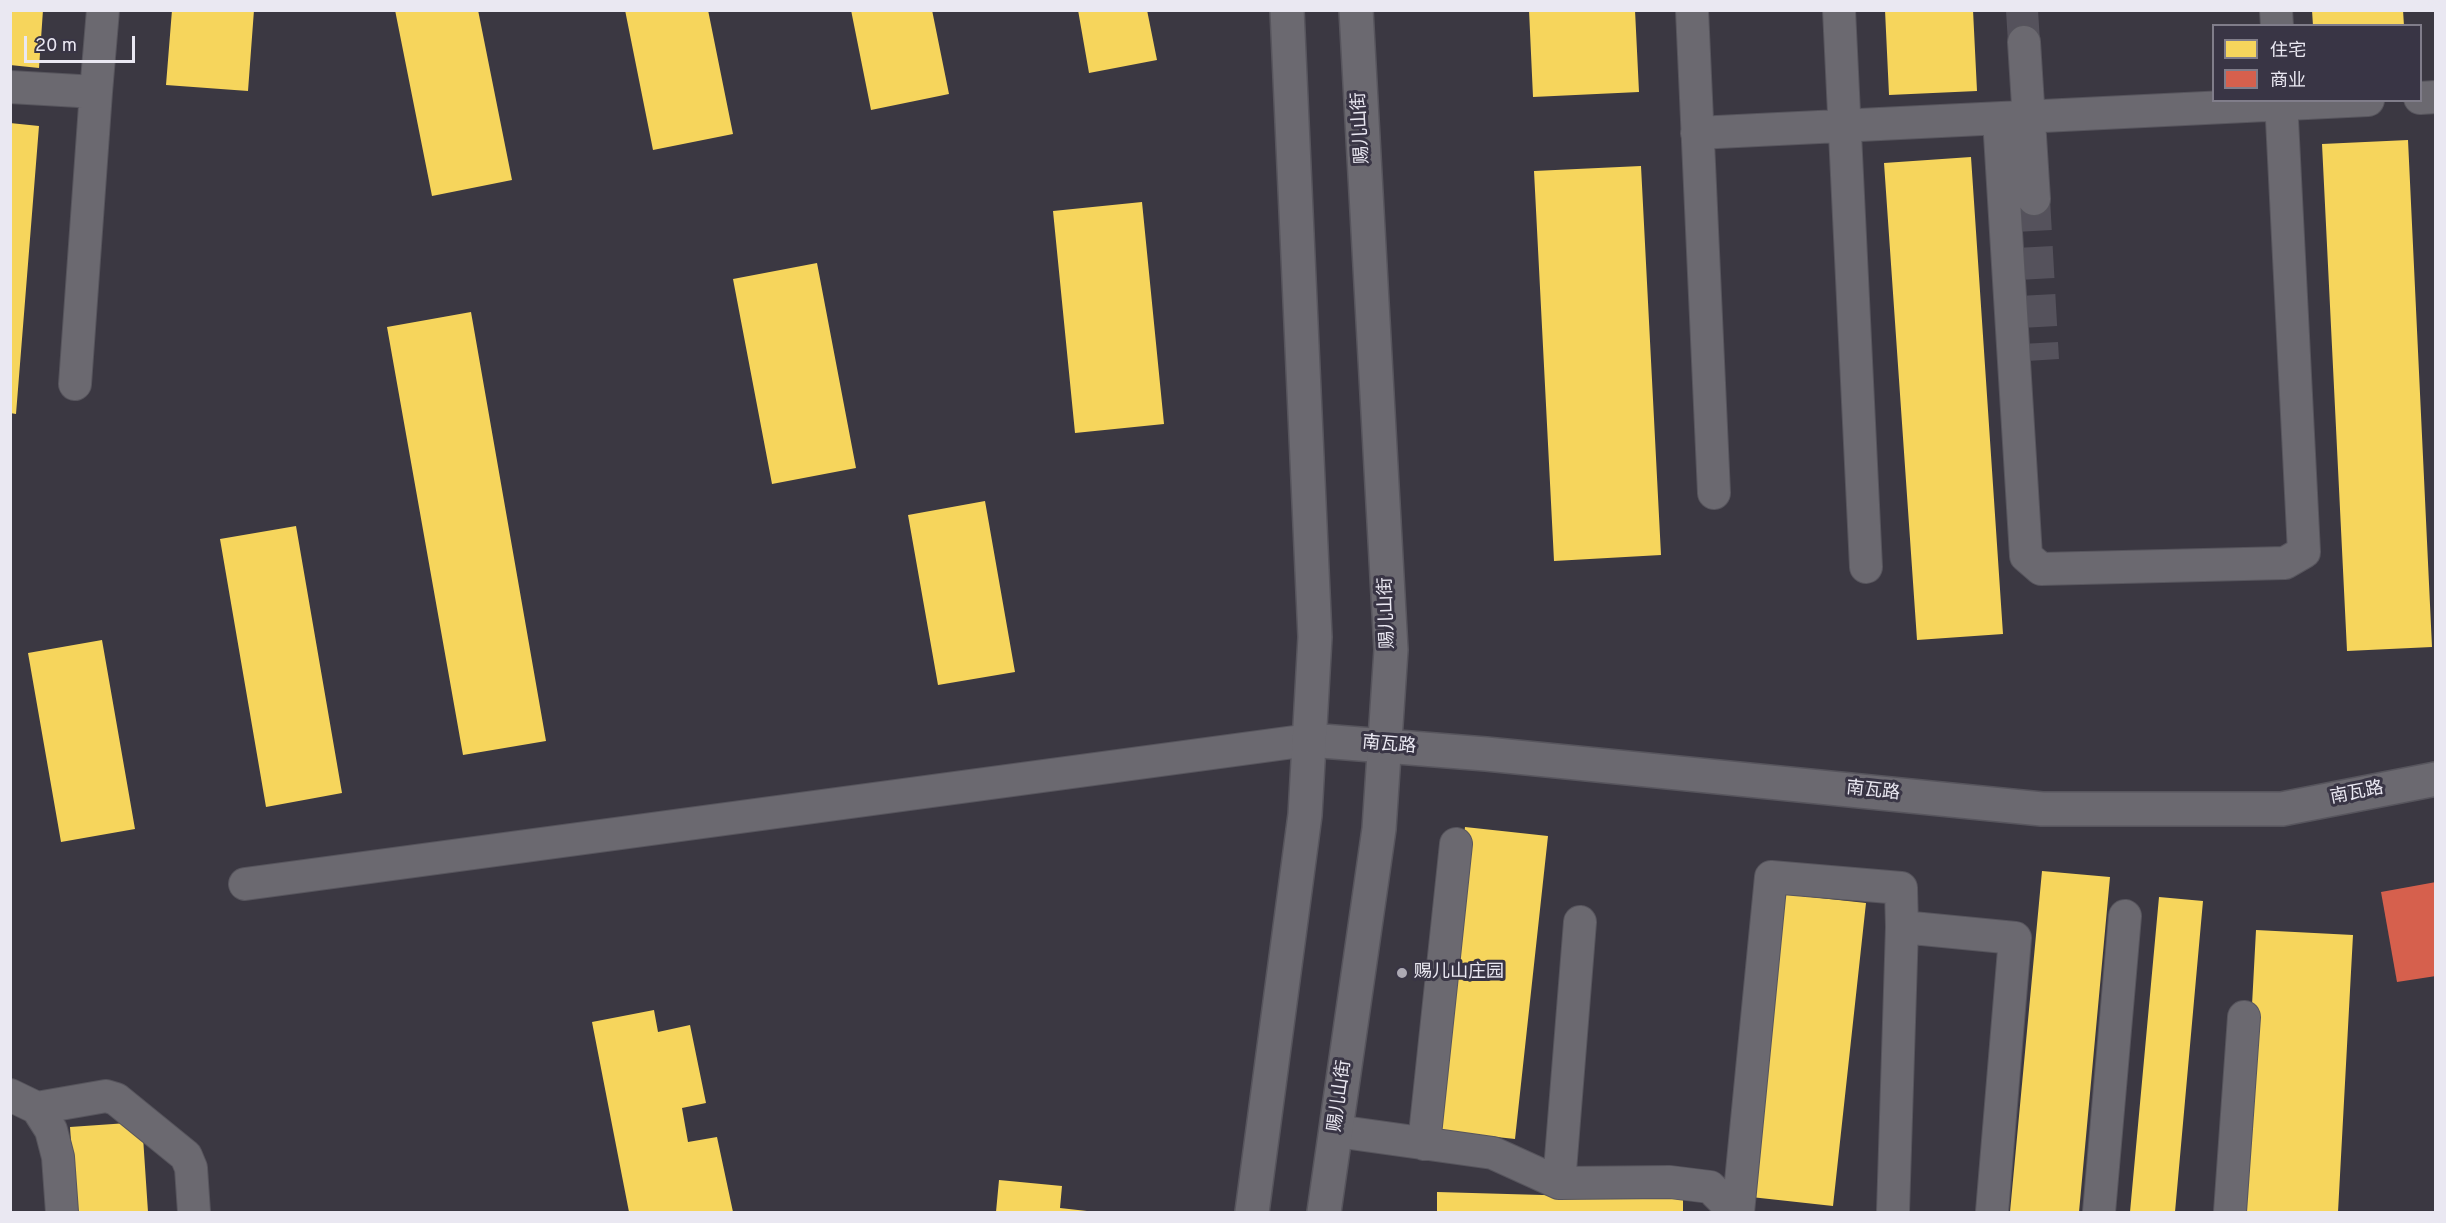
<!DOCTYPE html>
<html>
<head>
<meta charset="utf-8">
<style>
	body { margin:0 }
	#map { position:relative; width:2446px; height:1223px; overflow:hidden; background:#3b3842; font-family:Overpass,"Noto Sans SC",sans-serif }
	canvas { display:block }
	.frame { position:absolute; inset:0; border:12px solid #eae8f2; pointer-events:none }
	.legend { position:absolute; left:2212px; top:24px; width:210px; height:78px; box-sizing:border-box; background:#393545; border:2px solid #807d8a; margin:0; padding:8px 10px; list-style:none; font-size:18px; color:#eae8f2 }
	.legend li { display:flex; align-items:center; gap:12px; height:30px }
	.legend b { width:30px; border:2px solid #807d8a }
	.scale { position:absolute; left:24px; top:36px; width:111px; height:27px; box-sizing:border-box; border:3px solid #eae8f2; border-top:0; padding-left:8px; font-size:18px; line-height:21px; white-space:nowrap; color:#eae8f2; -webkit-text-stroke:4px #393545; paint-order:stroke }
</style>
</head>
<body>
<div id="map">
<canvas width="2446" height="1223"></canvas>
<div class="frame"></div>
<ul class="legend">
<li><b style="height:16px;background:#f6d55c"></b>住宅</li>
<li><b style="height:16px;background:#d6604d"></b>商业</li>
</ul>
<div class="scale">20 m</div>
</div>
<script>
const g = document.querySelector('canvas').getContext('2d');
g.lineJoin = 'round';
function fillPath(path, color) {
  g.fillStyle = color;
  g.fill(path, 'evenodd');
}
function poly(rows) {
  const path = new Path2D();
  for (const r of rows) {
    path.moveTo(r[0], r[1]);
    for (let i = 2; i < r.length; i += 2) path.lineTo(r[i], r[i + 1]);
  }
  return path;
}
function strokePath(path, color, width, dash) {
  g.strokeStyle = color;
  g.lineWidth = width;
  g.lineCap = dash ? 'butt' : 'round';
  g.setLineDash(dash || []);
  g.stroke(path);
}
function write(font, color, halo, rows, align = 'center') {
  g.font = font + ' Overpass,"Noto Sans SC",sans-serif';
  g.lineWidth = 6;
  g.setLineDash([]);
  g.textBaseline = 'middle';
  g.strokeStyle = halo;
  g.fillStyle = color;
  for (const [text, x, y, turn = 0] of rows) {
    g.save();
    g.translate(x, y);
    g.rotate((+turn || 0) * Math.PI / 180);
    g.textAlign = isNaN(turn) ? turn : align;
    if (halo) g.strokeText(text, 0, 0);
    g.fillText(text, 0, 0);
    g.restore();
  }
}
fillPath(poly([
	[10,10,43,10,39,68,10,65],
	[172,10,254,10,248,91,166,85],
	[395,10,478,10,512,180,432,196],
	[625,10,708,10,733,134,653,150],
	[851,10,932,10,949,94,871,110],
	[1078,10,1147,10,1157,60,1089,73],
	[1529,10,1635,10,1639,92,1533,97],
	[1885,10,1973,10,1977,91,1889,95],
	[2312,10,2403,10,2404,26,2313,26],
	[10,123,39,126,16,414,10,413],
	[2408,140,2432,647,2347,651,2322,144],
	[1971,157,2003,634,1917,640,1884,163],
	[1641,166,1661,555,1554,561,1534,171],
	[1142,202,1164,424,1075,433,1053,211],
	[817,263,856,468,772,484,733,279],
	[471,312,546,741,463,755,387,327],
	[985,501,1015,672,938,685,908,515],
	[296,526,342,793,266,807,220,539],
	[102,640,135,829,61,842,28,653],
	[1465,827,1548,836,1515,1139,1433,1130],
	[2042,871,2110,877,2079,1212,2010,1212],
	[1783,894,1866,903,1833,1206,1751,1197],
	[2159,897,2203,901,2175,1212,2130,1212],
	[2256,930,2353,935,2338,1212,2241,1212],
	[654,1010,658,1032,690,1025,706,1103,682,1108,688,1142,717,1137,733,1212,629,1212,592,1022],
	[142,1122,148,1212,76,1212,70,1127],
	[999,1180,1062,1186,1060,1208,1096,1212,996,1212],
	[1437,1192,1683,1199,1683,1212,1437,1212]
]), '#f6d55c');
fillPath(poly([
	[2436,882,2436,976,2397,982,2381,892]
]), '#d6604d');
strokePath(poly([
	[2022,10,2024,42],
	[2034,199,2043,360]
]), '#55525c', 32, [32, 16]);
const minor = poly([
	[1692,10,1714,493],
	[1839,10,1866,567],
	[2276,10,2277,26],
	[2024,42,2034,199],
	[10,87,96,92,103,10],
	[2420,98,2436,97],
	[1999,119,2026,556,2041,569,2285,563,2304,552,2281,100],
	[1697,133,2368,100],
	[75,384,96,92],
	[245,884,1309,740],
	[10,1095,37,1108,51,1130,58,1157,62,1212],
	[37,1108,106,1096,116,1099,186,1156,191,1168,194,1212],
	[1336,1131,1493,1153,1559,1183,1670,1182,1710,1187,1735,1212],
	[1424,1144,1456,844],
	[1559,1183,1580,922],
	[1738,1212,1771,877,1901,888,1902,927],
	[1893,1212,1902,927,2015,938,1992,1212],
	[2099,1212,2125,916],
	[2230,1212,2244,1017]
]);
const tertiary = poly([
	[1309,740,1486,754,2042,809,2282,809,2436,779]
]);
const secondary = poly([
	[1252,1212,1305,815,1315,637,1287,10],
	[1324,1212,1379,829,1391,650,1356,10]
]);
strokePath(minor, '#57555d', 34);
strokePath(tertiary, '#57555d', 36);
strokePath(secondary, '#57555d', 36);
strokePath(minor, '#6b6970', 32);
strokePath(tertiary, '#6b6970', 33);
strokePath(secondary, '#6b6970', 33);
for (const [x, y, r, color] of [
	[1402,973,6,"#adaab4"]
]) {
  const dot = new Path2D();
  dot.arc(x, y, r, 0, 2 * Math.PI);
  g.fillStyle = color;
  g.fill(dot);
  strokePath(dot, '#393545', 2);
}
write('18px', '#eae8f2', '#393545', [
	["赐儿山街",1362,128,-93],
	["赐儿山街",1388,613,-92],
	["南瓦路",1389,746,5],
	["南瓦路",1873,792,6],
	["南瓦路",2357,794,-11],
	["赐儿山街",1341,1096,-82]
]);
write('18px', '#eae8f2', '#393545', [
	["赐儿山庄园",1414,973]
], 'left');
</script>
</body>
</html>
